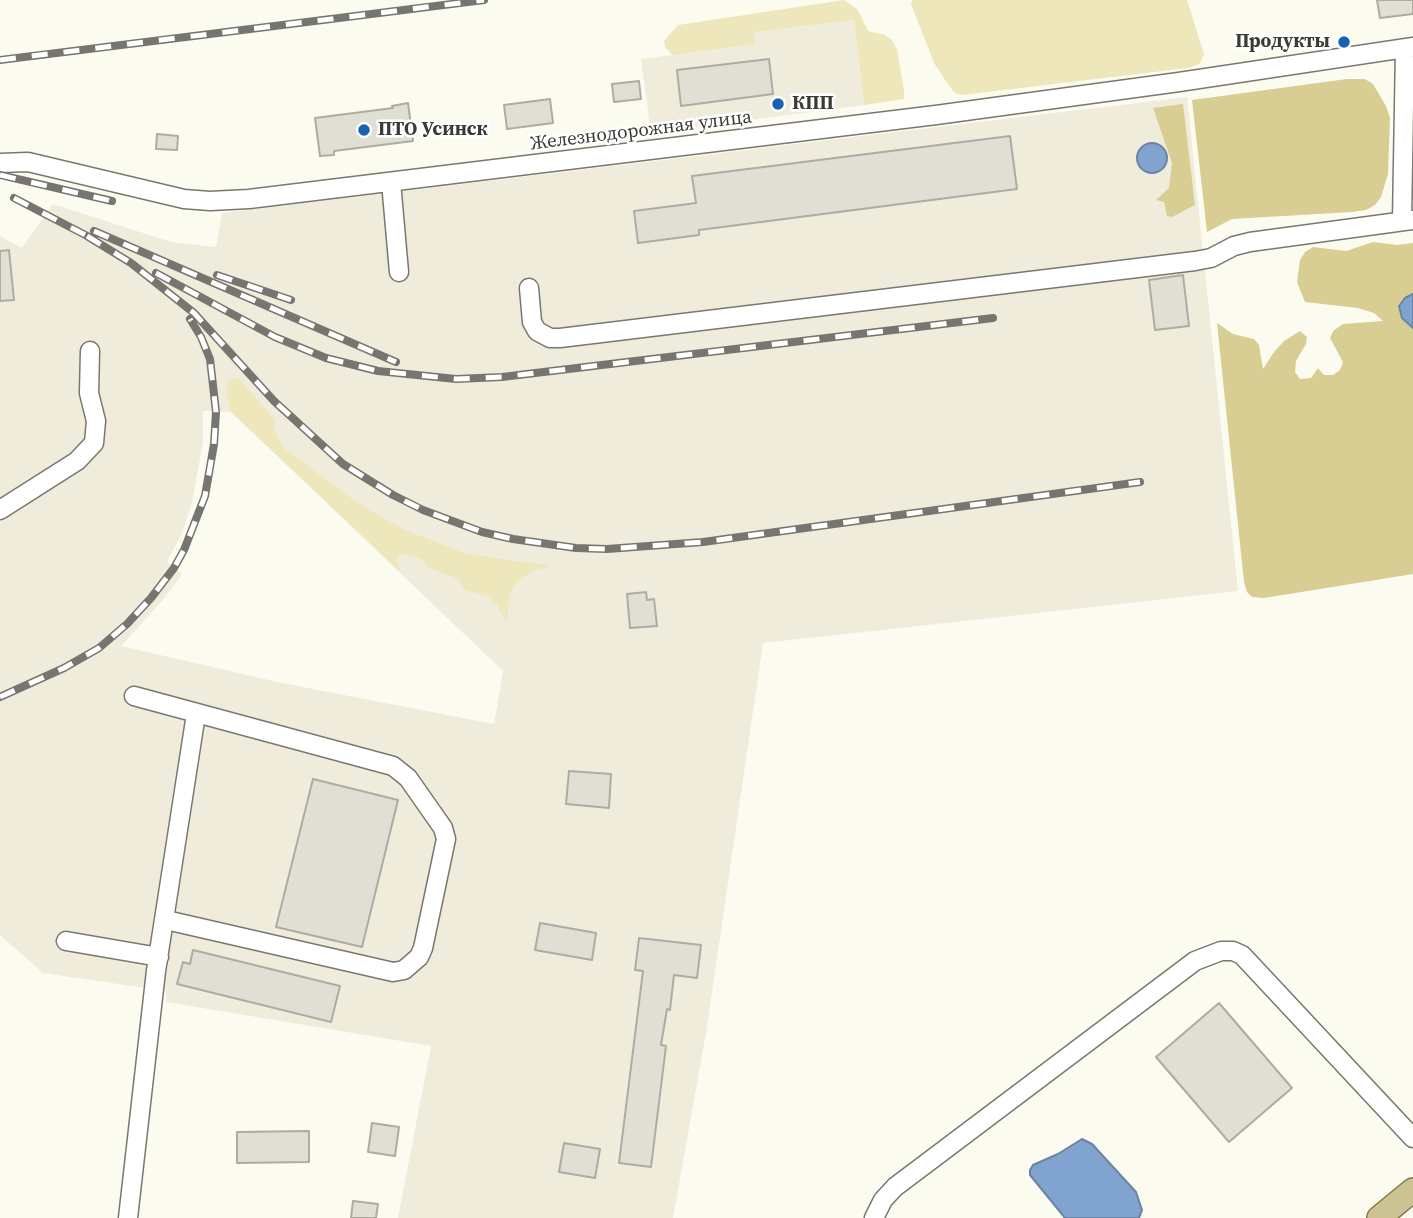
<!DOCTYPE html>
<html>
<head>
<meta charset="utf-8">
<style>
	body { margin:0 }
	canvas { display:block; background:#fcfbf0 }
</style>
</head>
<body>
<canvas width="1413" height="1218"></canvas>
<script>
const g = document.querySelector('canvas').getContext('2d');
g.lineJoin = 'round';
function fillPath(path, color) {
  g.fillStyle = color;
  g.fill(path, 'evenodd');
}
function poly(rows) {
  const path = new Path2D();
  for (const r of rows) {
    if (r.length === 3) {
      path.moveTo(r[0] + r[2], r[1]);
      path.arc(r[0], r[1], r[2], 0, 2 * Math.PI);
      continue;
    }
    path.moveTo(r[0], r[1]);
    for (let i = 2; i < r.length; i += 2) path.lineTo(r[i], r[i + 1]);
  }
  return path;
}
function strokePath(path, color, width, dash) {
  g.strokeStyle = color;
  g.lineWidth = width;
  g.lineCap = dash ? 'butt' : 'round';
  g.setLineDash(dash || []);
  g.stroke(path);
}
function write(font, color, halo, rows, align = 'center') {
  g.font = font + ' "Source Serif 4",serif';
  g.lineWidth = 5;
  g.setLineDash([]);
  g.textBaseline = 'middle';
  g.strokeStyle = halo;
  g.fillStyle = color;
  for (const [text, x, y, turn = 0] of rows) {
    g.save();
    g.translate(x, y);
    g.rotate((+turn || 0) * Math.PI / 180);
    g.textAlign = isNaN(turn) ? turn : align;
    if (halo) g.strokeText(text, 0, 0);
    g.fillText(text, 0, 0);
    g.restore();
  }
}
fillPath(poly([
	[854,20,864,105,651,133,641,59,755,44,753,32],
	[1187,97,1238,591,763,643,706,1033,673,1218,398,1218,431,1046,166,1002,166,991,43,973,0,935,0,236,22,248,53,204,171,242,216,247,222,213],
	[203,411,231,412,503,671,494,724,282,683,121,646,162,601,182,574,167,562,183,531,192,503,203,442]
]), '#f0ecdc');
fillPath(poly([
	[844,0,858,10,868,31,885,35,892,40,897,49,904,91,904,99,864,105,854,20,754,32,755,44,672,55,665,47,664,41,678,25],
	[912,0,1187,0,1204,54,1200,64,1188,68,962,95,955,93,949,86,934,63,911,4],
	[234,378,241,381,274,419,276,435,284,448,358,503,405,530,467,554,552,566,535,570,522,578,513,587,509,597,507,623,497,605,487,596,465,590,458,579,428,568,420,558,400,553,397,561,401,572,231,412,226,395,228,382]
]), '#eee7bb');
fillPath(poly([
	[1347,79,1365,79,1373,84,1386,106,1390,118,1388,174,1381,197,1375,205,1366,210,1352,212,1232,219,1207,232,1192,100],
	[1183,104,1195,205,1172,217,1167,216,1164,202,1156,200,1169,188,1172,163,1153,108],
	[1373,242,1397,245,1413,243,1413,294,1410,295,1411,327,1413,328,1413,574,1264,598,1252,597,1247,592,1244,582,1217,323,1233,334,1254,339,1259,345,1263,369,1274,352,1284,341,1300,331,1307,337,1306,344,1296,361,1295,372,1300,379,1311,378,1318,368,1324,375,1333,375,1340,370,1343,362,1330,338,1333,331,1343,324,1383,321,1374,313,1358,308,1305,302,1297,282,1300,260,1305,252,1313,247,1346,251]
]), '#d8ce94');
const water = poly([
	[1152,158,15],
	[1413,294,1413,328,1402,318,1399,306,1405,298,1413,294],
	[1082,1139,1092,1144,1136,1192,1142,1210,1139,1218,1065,1218,1030,1175,1030,1170,1033,1165,1058,1154,1082,1139]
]);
fillPath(water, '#80a4cf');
strokePath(water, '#6b84a1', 2);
const building = poly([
	[1377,0,1413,0,1413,14,1380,18,1377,0],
	[769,59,773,94,681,106,677,70,769,59],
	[639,81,641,99,614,102,612,84,639,81],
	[550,99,553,123,507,129,504,105,550,99],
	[408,103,413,141,334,151,334,155,320,156,315,118,393,108,392,106,408,103],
	[157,134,178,136,177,150,156,149,157,134],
	[1010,136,1017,189,699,230,699,235,638,243,634,211,696,203,692,176,1010,136],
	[9,250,14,300,0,301,0,251,9,250],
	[1183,275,1189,326,1155,330,1149,280,1183,275],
	[646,592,647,600,654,599,657,626,630,628,627,594,646,592],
	[569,771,611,774,609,808,566,804,569,771],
	[313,779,398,800,362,947,276,927,313,779],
	[540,923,596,933,592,960,535,950,540,923],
	[639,938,701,945,697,978,674,975,670,1010,667,1009,661,1045,666,1046,651,1167,619,1163,643,971,635,970,639,938],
	[193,950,340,986,331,1022,177,984,183,962,190,964,193,950],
	[1219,1003,1292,1088,1229,1142,1156,1057,1219,1003],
	[372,1123,399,1127,395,1156,368,1152,372,1123],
	[309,1131,309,1162,237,1163,237,1132,309,1131],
	[564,1143,600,1149,595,1178,559,1172,564,1143],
	[353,1201,378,1204,376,1218,351,1218,353,1201]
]);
fillPath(building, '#e0dfd4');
strokePath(building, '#adaba2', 2);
const minor = poly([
	[0,163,28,162,184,199,210,201,249,199,936,115,1179,82,1413,47],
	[391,182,399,272],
	[1402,221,1405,48],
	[529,288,532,322,537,331,550,338,560,338,1195,261,1211,258,1234,246,1250,242,1413,220],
	[0,510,77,461,94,443,96,421,89,393,90,351],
	[134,696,393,766,408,778,443,828,446,839,423,948,419,957,404,970,393,972,166,920],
	[66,941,159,957],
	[128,1218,156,971,196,714],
	[874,1218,883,1200,895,1187,1195,961,1221,951,1233,951,1242,955,1413,1138]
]);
const major = poly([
	[1379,1218,1413,1190]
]);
strokePath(minor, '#79786f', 21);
strokePath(major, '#837942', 26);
strokePath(minor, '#fff', 18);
strokePath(major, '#cdc392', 23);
const rail = poly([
	[0,60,484,0],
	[0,175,112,201],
	[14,198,95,240],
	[94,231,396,362],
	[87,236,131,263,194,313,274,401,343,464,393,495,423,510,482,532,513,539,576,548,607,549,703,542,1140,482],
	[156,273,275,337,326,358,378,371,456,379,502,377,993,318],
	[217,275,291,300],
	[0,697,64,668,99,648,127,624,151,598,174,568,184,550,205,496,214,444,216,412,210,359,201,337,190,319]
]);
strokePath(rail, '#76756f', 8);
strokePath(rail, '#fff', 5, [16]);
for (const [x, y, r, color] of [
	[1344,42,7,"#1763b2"],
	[778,104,7,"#1763b2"],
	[364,130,7,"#1763b2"]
]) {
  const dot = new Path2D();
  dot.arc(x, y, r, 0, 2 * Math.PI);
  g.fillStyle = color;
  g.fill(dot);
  strokePath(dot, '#fff', 2.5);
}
write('bold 19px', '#3a3935', '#fff', [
	["Прoдукты",1330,42,"right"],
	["КПП",792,104],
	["ПТО Усинск",378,130]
], 'left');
write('19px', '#3a3935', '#fff', [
	["Железнодорожная улица",641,131,-7]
]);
</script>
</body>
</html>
